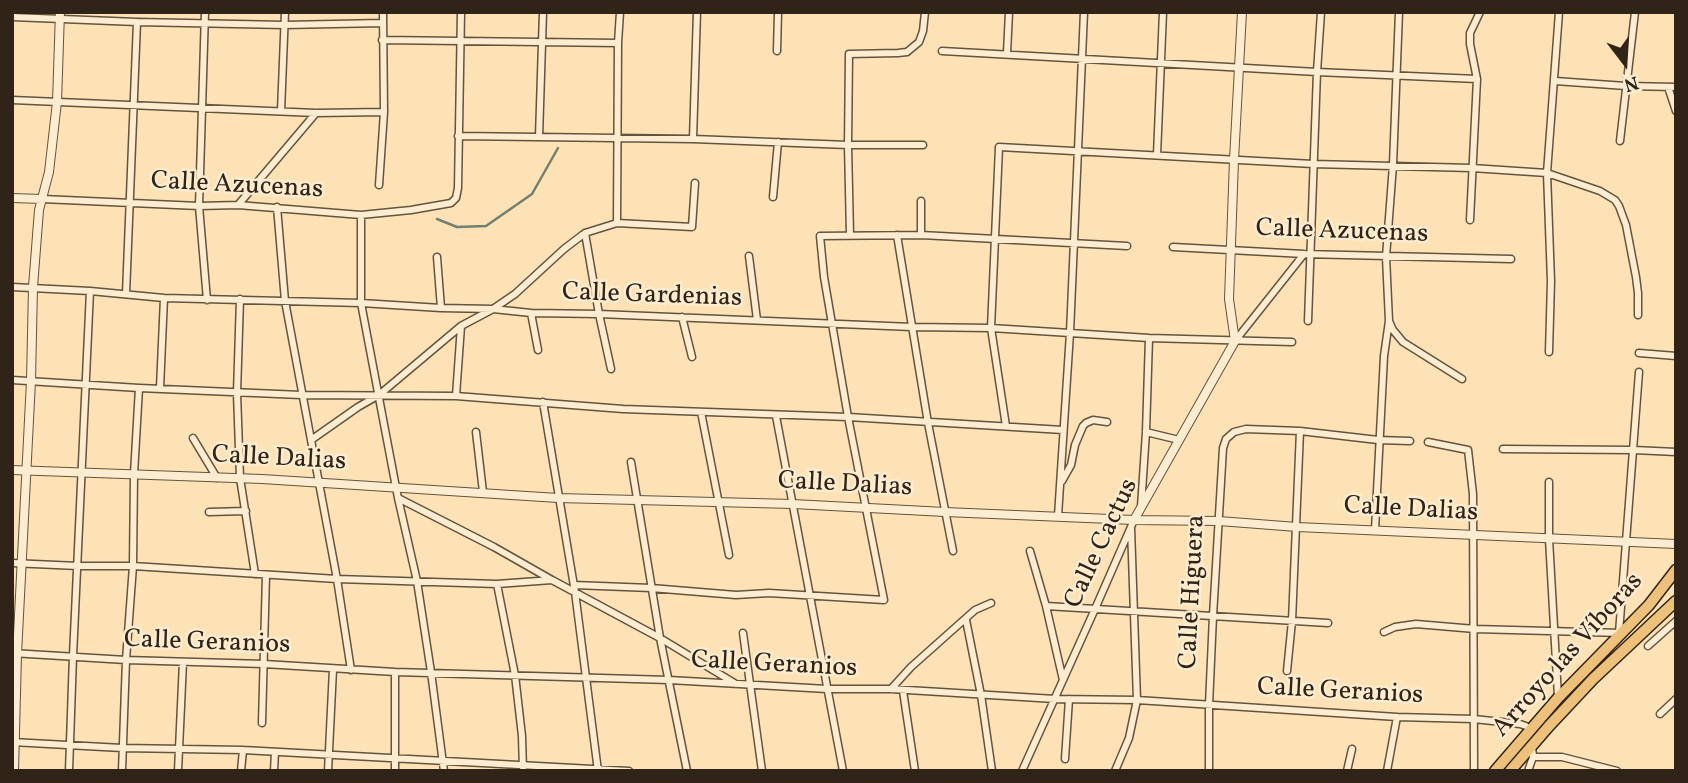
<!DOCTYPE html>
<html>
<head>
<meta charset="utf-8">
<style>
	body { margin:0 }
	#map { position:relative; width:1688px; height:783px; overflow:hidden; background:#fce2b5; font-family:Vollkorn,serif }
	canvas { display:block }
	.frame { position:absolute; inset:0; border:14px solid #302318; pointer-events:none }
	.north { position:absolute; left:1590px; top:28px; width:70px; height:70px; -webkit-text-stroke:5px #fdeccf; paint-order:stroke; rotate:163deg; font-size:19px; font-weight:700; line-height:28px; text-align:center; color:#302318 }
	.north::after { content:''; display:block; margin:auto; width:24px; height:32px; background:#302318; clip-path:polygon(50% 0,100% 100%,50% 72%,0 100%) }
</style>
</head>
<body>
<div id="map">
<canvas width="1688" height="783"></canvas>
<div class="frame"></div>
<div class="north">N</div>
</div>
<script>
const g = document.querySelector('canvas').getContext('2d');
g.lineJoin = 'round';
function poly(rows) {
  const path = new Path2D();
  for (const r of rows) {
    path.moveTo(r[0], r[1]);
    for (let i = 2; i < r.length; i += 2) path.lineTo(r[i], r[i + 1]);
  }
  return path;
}
function strokePath(path, color, width, dash) {
  g.strokeStyle = color;
  g.lineWidth = width;
  g.lineCap = dash ? 'butt' : 'round';
  g.setLineDash(dash || []);
  g.stroke(path);
}
function write(font, color, halo, rows, align = 'center') {
  g.font = font + ' Vollkorn,serif';
  g.lineWidth = 5;
  g.setLineDash([]);
  g.textBaseline = 'middle';
  g.strokeStyle = halo;
  g.fillStyle = color;
  for (const [text, x, y, turn = 0] of rows) {
    g.save();
    g.translate(x, y);
    g.rotate((+turn || 0) * Math.PI / 180);
    g.textAlign = isNaN(turn) ? turn : align;
    if (halo) g.strokeText(text, 0, 0);
    g.fillText(text, 0, 0);
    g.restore();
  }
}
strokePath(poly([
	[437,219,457,227,486,226,532,194,558,148]
]), '#738071', 2.5);
const minor = poly([
	[205,12,199,206,207,300],
	[12,17,137,22,285,25,382,23],
	[382,40,618,43],
	[777,51,778,12],
	[942,51,1317,72,1477,79],
	[1007,53,1009,12],
	[1555,81,1626,86,1676,87],
	[1668,87,1676,111],
	[12,100,316,113,384,112],
	[281,111,285,12],
	[458,136,693,139,848,145,923,145],
	[539,137,543,12],
	[693,139,697,12],
	[1620,141,1635,12],
	[1157,155,1163,12],
	[379,185,384,112,383,12],
	[773,197,778,142],
	[42,199,199,206,238,205,361,215,411,210,451,203,456,198,458,188,461,12],
	[238,205,316,113],
	[277,207,285,301,337,579,351,670],
	[361,215,361,303,398,498,417,581,431,672,444,771],
	[1470,220,1477,79,1470,44,1470,33,1480,12],
	[617,223,618,43,620,12],
	[585,233,599,314,611,369],
	[850,235,848,145,849,54,898,53,907,52,919,42,923,31,925,12],
	[897,235,928,423,953,551],
	[921,235,921,201],
	[1173,247,1304,254,1511,259],
	[749,256,757,320],
	[437,257,441,308],
	[12,287,90,291,164,298,361,303,441,308,493,309,531,313,599,314,912,327,991,328,1149,338,1292,342],
	[126,294,137,22],
	[240,299,237,393,240,478,255,574],
	[531,313,538,350],
	[682,317,692,357],
	[1308,321,1317,72,1321,12],
	[1389,321,1393,330,1403,342,1462,379],
	[1235,341,1304,254],
	[1549,352,1551,281,1547,173,1559,12],
	[1639,353,1676,356],
	[12,380,139,388,301,395,456,396,623,409,848,417,1063,430],
	[160,388,164,298],
	[456,396,461,326],
	[543,402,575,592,598,771],
	[701,412,729,555],
	[776,416,843,771],
	[1006,426,991,328,999,147,1313,164,1472,168,1547,173,1600,191,1615,200,1619,206,1626,225,1636,277,1638,293,1638,315],
	[476,432,483,492],
	[1146,432,1179,440],
	[193,438,217,478],
	[311,440,358,407,379,395,461,326,493,309,515,294,564,249,585,233,617,223,692,227,695,183],
	[1428,442,1468,450,1473,494,1474,771],
	[1503,449,1634,450,1676,452],
	[631,462,660,638,687,771],
	[1062,481,1071,465,1075,445,1083,426,1086,423,1093,420,1107,422],
	[1549,482,1549,539,1558,697],
	[398,498,494,547,552,580,660,638,736,684],
	[1141,507,1146,432,1149,338],
	[209,512,246,511],
	[1058,516,1070,333,1084,12],
	[1375,530,1384,356,1389,321,1386,257,1393,165,1399,12],
	[1030,551,1046,606,1063,680],
	[12,563,78,566,133,566,337,579,497,584,552,580],
	[497,584,515,675,522,736,523,771],
	[574,585,651,588,736,595,769,593,884,600,848,417,824,277,820,236,921,235,1127,246],
	[1046,606,1328,623],
	[966,620,981,695,992,771],
	[1384,632,1395,627,1416,624,1475,629,1622,633],
	[743,633,762,771],
	[1619,633,1639,372],
	[1648,646,1676,621],
	[12,653,126,660,264,664,395,672,669,680,827,689,891,689,1055,699,1137,700,1397,717,1474,719,1520,724,1526,726,1530,731],
	[1287,671,1292,621,1300,431],
	[395,672,395,771],
	[891,689,911,667,975,610,991,603],
	[903,691,915,771],
	[1660,714,1676,699],
	[262,723,266,575],
	[12,742,122,748,243,750,629,771],
	[1533,757,1562,757,1617,771],
	[1065,759,1069,699],
	[69,771,73,656,90,291],
	[122,771,126,660,133,566,134,474,139,388],
	[178,771,183,662],
	[241,771,243,750],
	[274,771,275,752],
	[328,771,333,669],
	[1022,771,1095,609,1134,520],
	[1115,771,1129,738,1137,700,1131,528],
	[1209,771,1209,705,1213,616,1223,448,1226,439,1234,432,1246,429,1300,431,1378,440,1410,441],
	[1347,771,1352,749],
	[1387,771,1397,717],
	[1528,771,1533,757,1532,746]
]);
const tertiary = poly([
	[12,198,42,199],
	[12,470,262,479,558,498,793,504,945,512,1134,520,1219,521,1297,527,1676,544],
	[1134,520,1235,341,1229,299,1234,160,1242,12],
	[14,771,17,654,31,381,33,287,39,210,49,172,57,102,60,12]
]);
const primary = poly([
	[1495,771,1558,698,1649,605,1676,570],
	[1510,771,1549,726,1593,679,1676,601]
]);
strokePath(minor, '#63533f', 9);
strokePath(tertiary, '#63533f', 10);
strokePath(primary, '#302318', 13);
strokePath(minor, '#fdeccf', 6);
strokePath(tertiary, '#fdeccf', 8);
strokePath(primary, '#eec17a', 10);
write('26px', '#302318', '#fdeccf', [
	["Calle Azucenas",237,187,3],
	["Calle Azucenas",1342,233,2],
	["Calle Gardenias",652,297,2],
	["Calle Dalias",279,460,3],
	["Calle Dalias",845,486,3],
	["Calle Dalias",1411,511,3],
	["Calle Cactus",1103,544,-65],
	["Calle Higuera",1194,592,-87],
	["Calle Geranios",207,644,2],
	["Arroyo las Víboras",1569,656,-48],
	["Calle Geranios",774,666,3],
	["Calle Geranios",1340,693,3]
]);
</script>
</body>
</html>
